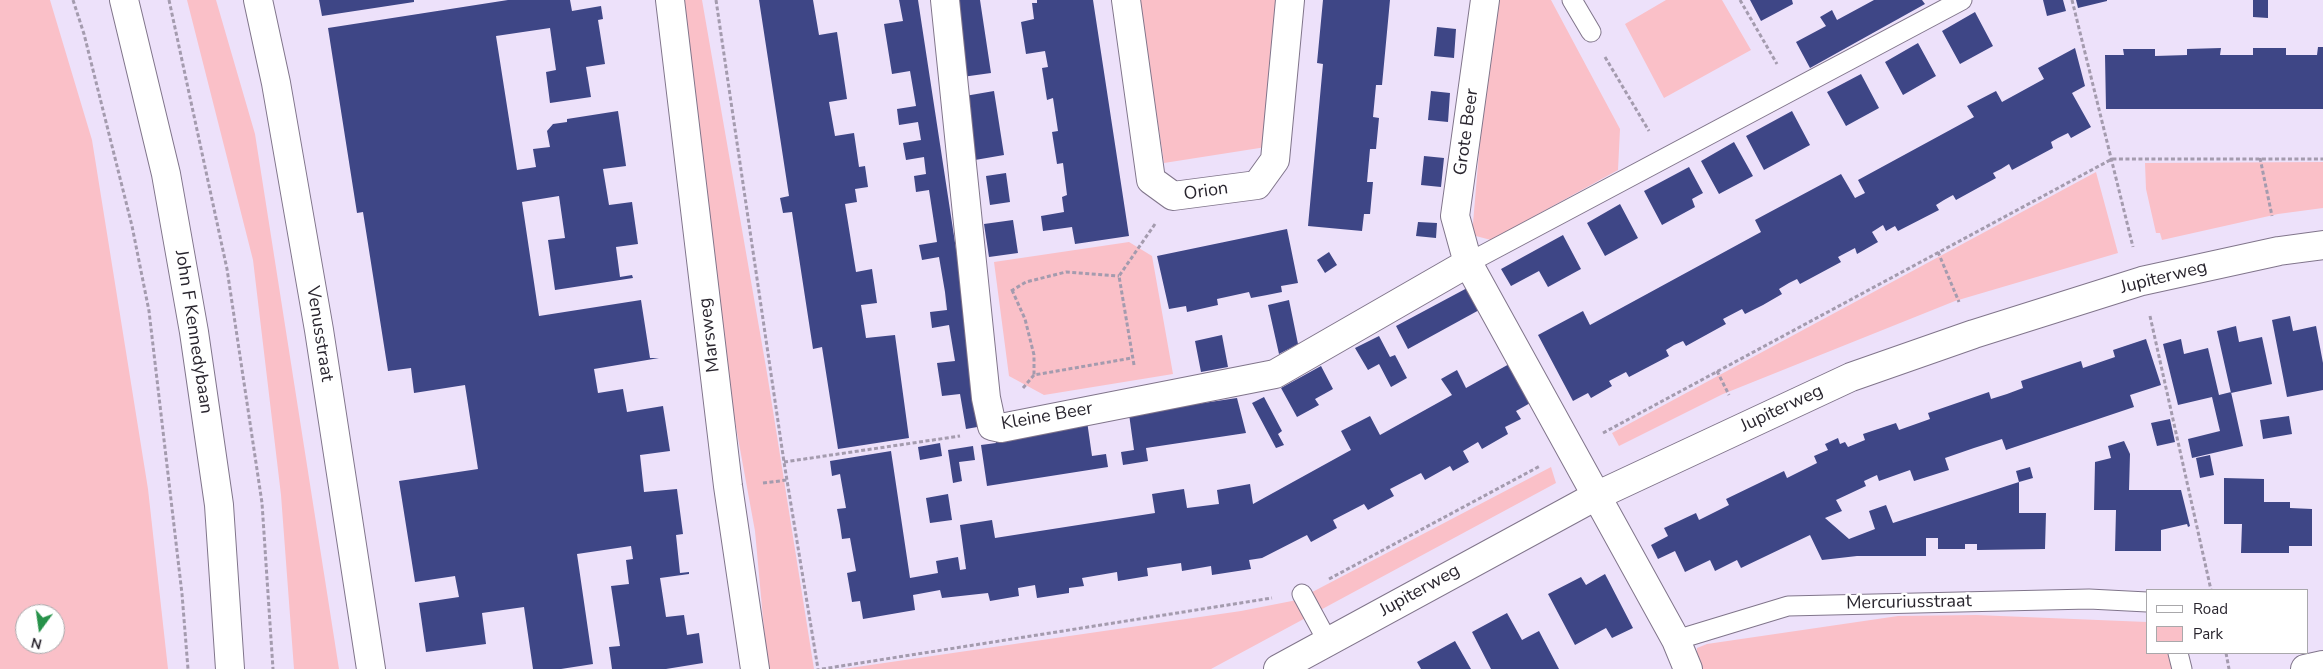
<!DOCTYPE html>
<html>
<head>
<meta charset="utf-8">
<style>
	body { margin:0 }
	#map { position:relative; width:2323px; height:669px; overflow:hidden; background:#ede1fa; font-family:"Nunito Sans",sans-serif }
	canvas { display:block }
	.legend { position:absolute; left:2146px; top:589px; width:162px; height:65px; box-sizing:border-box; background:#fff; border:1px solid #a9a8ab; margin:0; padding:6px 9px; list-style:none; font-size:15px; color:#29252e }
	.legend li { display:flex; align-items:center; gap:10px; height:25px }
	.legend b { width:25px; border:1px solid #a9a8ab }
	.north { position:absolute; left:15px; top:604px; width:50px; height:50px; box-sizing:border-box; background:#fff; border:1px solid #a9a8ab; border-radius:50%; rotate:194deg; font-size:14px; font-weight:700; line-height:20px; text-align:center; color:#29252e }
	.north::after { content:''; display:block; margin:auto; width:18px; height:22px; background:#27924a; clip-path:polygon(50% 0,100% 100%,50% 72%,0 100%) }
</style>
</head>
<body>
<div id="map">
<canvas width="2323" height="669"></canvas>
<ul class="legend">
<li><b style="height:6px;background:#fff"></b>Road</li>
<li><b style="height:14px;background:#fac0c8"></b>Park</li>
</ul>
<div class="north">N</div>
</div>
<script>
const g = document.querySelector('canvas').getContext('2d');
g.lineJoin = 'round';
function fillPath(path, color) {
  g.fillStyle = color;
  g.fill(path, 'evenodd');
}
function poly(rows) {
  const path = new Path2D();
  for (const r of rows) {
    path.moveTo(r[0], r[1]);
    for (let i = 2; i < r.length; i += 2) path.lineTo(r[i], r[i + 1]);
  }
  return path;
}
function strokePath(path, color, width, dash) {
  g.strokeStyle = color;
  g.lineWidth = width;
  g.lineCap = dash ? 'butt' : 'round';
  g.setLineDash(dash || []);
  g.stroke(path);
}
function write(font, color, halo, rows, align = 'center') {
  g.font = font + ' "Nunito Sans",sans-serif';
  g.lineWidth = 5;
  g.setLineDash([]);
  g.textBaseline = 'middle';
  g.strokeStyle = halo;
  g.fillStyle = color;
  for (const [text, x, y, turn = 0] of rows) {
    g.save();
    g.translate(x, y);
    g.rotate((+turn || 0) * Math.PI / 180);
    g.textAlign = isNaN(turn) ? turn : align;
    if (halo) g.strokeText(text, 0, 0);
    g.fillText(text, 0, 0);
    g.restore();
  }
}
fillPath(poly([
	[0,0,50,0,92,140,148,489,168,669,0,669],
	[25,614,55,614,55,644,25,644],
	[187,0,216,0,255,134,339,669,294,669,281,495,253,260],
	[658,0,702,0,767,373,814,669,769,669,767,662,755,531],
	[1139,0,1283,0,1266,147,1164,163],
	[1492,0,1551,0,1620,129,1618,170,1491,240,1472,235],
	[1666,0,1722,0,1751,50,1664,98,1625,24],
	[2323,162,2323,208,2278,214,2162,240,2160,233,2156,233,2146,189,2145,163],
	[2096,172,2118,253,1955,301,1723,394,1619,446,1612,433],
	[1129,242,1152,256,1173,374,1044,395,1009,376,994,262],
	[1551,467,1556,483,1211,669,843,669,1241,611,1297,600],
	[1976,615,2147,622,2147,653,2186,653,2188,669,1697,669,1697,648,1707,644,1898,616]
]), '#fac0c8');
fillPath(poly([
	[319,0,414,0,414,2,322,16],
	[508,0,570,0,572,11,601,6,603,19,598,20,605,64,586,67,591,97,550,103,546,72,556,70,550,28,496,36,517,170,536,167,533,149,550,147,547,131,553,124,567,122,567,119,618,111,626,166,603,169,609,205,632,202,638,244,616,247,620,277,632,275,633,278,555,290,548,240,565,238,559,196,522,202,539,316,641,300,650,358,659,358,594,369,598,393,623,389,627,412,663,406,670,451,640,455,644,492,677,489,683,534,676,535,680,573,689,572,689,574,660,578,666,617,684,615,687,635,699,633,703,663,666,669,612,669,609,647,620,646,611,586,629,584,626,560,633,559,631,546,577,554,593,664,561,669,533,669,524,607,482,613,486,644,426,652,419,603,459,597,455,576,415,582,399,481,478,469,465,385,414,393,411,368,388,371,363,212,357,213,328,28],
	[759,0,813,0,819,35,837,32,847,99,829,102,835,136,854,133,859,167,865,166,868,187,855,189,857,202,845,204,856,272,872,269,877,303,861,305,866,338,895,335,909,438,838,449,822,347,813,349,792,212,783,213,780,198,789,196],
	[899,0,918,0,983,426,966,429,960,394,942,396,937,363,955,361,949,325,932,328,930,312,947,310,945,292,939,257,922,260,919,245,937,242,929,190,916,192,914,176,926,174,924,157,906,160,903,143,921,140,918,122,899,125,897,109,916,106,910,71,892,74,884,24,903,21],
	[950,0,980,0,991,73,962,77],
	[1037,0,1093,0,1129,236,1075,244,1072,227,1043,231,1041,216,1064,212,1062,197,1067,195,1063,163,1057,164,1052,132,1058,131,1053,98,1047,100,1042,68,1048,67,1045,51,1026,54,1021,22,1034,19,1032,3,1037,3],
	[1323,0,1390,0,1382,85,1376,85,1373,117,1379,118,1376,149,1370,149,1367,182,1373,182,1370,214,1364,214,1362,231,1308,226,1323,64,1317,63],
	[1750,0,1792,0,1793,4,1761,21],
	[1874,0,1922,0,1925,4,1810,68,1796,42,1826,26,1820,17,1832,10,1837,20],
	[2043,0,2063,0,2066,11,2047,16],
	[2076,0,2107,0,2107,1,2078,8],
	[2253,0,2268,0,2268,18,2253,17],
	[1975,12,1993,46,1960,64,1942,31],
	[1437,27,1456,29,1454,58,1434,56],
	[1918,43,1936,76,1903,95,1885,62],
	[2318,47,2323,47,2323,109,2106,109,2105,55,2124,55,2123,49,2155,49,2155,56,2187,55,2187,49,2221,48,2220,55,2253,55,2253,48,2286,48,2286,55,2317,55],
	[2075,48,2085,86,2072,93,2091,127,2071,138,2068,133,2058,138,2051,142,2053,148,2012,170,2009,164,2001,169,1993,173,1996,178,1956,200,1953,195,1944,200,1936,205,1939,210,1898,231,1895,226,1886,231,1883,225,1872,232,1878,242,1857,254,1855,248,1838,257,1841,262,1800,284,1797,279,1789,283,1779,289,1782,294,1763,305,1745,314,1742,309,1723,319,1726,324,1686,346,1683,341,1674,345,1666,350,1669,356,1629,377,1626,372,1609,381,1612,386,1591,398,1588,393,1573,401,1538,335,1583,311,1590,325,1761,232,1755,220,1841,174,1855,198,1865,193,1858,180,1974,117,1967,106,1996,91,2002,102,2044,79,2038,68],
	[1861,74,1879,108,1846,126,1827,92],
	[994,91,1004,155,975,160,965,96],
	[1431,91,1450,93,1448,122,1428,120],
	[1792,111,1810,145,1764,170,1746,136],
	[1734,142,1753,176,1719,194,1701,161],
	[1424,156,1444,158,1441,187,1421,185],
	[1689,167,1703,193,1692,199,1695,207,1662,225,1644,191],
	[1006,173,1010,202,990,205,986,176],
	[1620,204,1638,238,1605,256,1587,223],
	[1013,220,1018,253,989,257,984,224],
	[1418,222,1437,223,1436,238,1416,236],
	[1287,229,1298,283,1281,286,1282,292,1267,295,1251,298,1249,292,1217,299,1218,305,1187,312,1186,306,1169,309,1157,256],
	[1563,235,1581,269,1548,287,1539,271,1511,286,1501,269],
	[1329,252,1337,265,1325,273,1317,260],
	[1469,287,1481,309,1408,349,1396,326],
	[1289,300,1298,344,1279,354,1268,305],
	[2290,316,2293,331,2316,326,2323,363,2323,390,2287,397,2272,320],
	[2236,326,2239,342,2262,337,2272,384,2231,393,2217,331],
	[1222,335,1228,367,1201,372,1195,341],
	[1379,336,1390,357,1395,355,1407,378,1391,387,1379,364,1368,370,1355,348],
	[2146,339,2161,385,2130,395,2134,407,2006,450,2002,439,1974,448,1945,458,1949,470,1914,481,1910,470,1879,481,1877,475,1864,481,1866,486,1836,500,1842,511,1825,518,1849,539,1875,529,1869,511,1886,505,1893,523,2019,482,2016,471,2030,467,2033,478,2019,482,2019,513,2046,513,2045,549,1977,550,1977,544,1965,544,1965,549,1938,549,1938,538,1926,538,1926,556,1857,556,1822,560,1810,535,1741,568,1737,560,1715,571,1710,560,1685,572,1675,551,1658,559,1651,545,1668,536,1664,528,1696,513,1699,520,1729,505,1726,499,1784,471,1787,478,1817,463,1814,456,1828,450,1825,444,1838,438,1840,444,1845,442,1848,447,1865,440,1863,434,1896,423,1899,430,1930,419,1928,413,1989,392,1991,399,2007,394,2023,388,2021,381,2081,361,2083,368,2115,357,2113,350],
	[2181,339,2184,354,2208,348,2219,395,2231,392,2243,446,2192,458,2188,439,2220,431,2212,397,2178,405,2163,344],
	[1511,363,1532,402,1516,411,1521,419,1505,427,1508,434,1482,449,1478,442,1463,451,1469,462,1453,471,1450,466,1425,480,1421,473,1390,489,1394,496,1368,510,1364,504,1333,520,1337,528,1311,542,1307,535,1262,558,1249,560,1251,569,1212,575,1211,566,1182,571,1181,563,1147,568,1148,576,1118,581,1117,572,1082,578,1084,586,1069,588,1069,593,1037,598,1035,585,1018,588,1019,596,990,601,988,593,942,598,940,590,913,595,915,610,863,619,860,601,852,602,847,573,856,571,850,538,842,539,840,525,837,509,846,508,840,474,832,476,830,461,891,451,910,578,938,573,936,561,958,557,960,570,966,569,960,525,992,520,995,538,1155,513,1152,494,1184,489,1187,508,1219,504,1217,490,1250,484,1253,504,1351,450,1341,431,1370,416,1380,435,1452,395,1441,379,1457,370,1466,388],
	[1321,366,1333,389,1315,399,1319,405,1297,417,1281,388],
	[1264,397,1282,431,1278,434,1284,445,1276,448,1252,403],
	[1237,398,1246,433,1146,448,1148,461,1123,465,1121,452,1134,450,1129,414],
	[2289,416,2292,434,2263,439,2260,420],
	[2170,419,2175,442,2157,446,2151,423],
	[1087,421,1092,456,1106,454,1108,467,987,486,981,445,996,443,994,435],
	[2124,441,2130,454,2129,490,2181,490,2190,526,2188,527,2187,524,2161,530,2161,551,2115,551,2116,510,2094,510,2095,462,2111,458,2108,446],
	[940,443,942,456,920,460,918,447],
	[973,446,975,460,959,462,962,481,953,483,948,450],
	[2210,455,2214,475,2200,478,2196,458],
	[2224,478,2264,479,2264,502,2290,502,2290,508,2312,509,2312,546,2289,546,2289,553,2241,553,2242,524,2224,524],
	[948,494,952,520,930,523,926,498],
	[1605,574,1633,628,1612,638,1606,628,1575,645,1548,594,1581,577,1586,585],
	[1507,613,1522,640,1539,631,1559,669,1491,669,1472,632],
	[1455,641,1471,669,1421,669,1417,662]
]), '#3e4686');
const lane = poly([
	[1572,0,1591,32],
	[1468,263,1962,0],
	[1302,594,1328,642],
	[1676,640,1788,606,2089,599,2147,602],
	[2178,653,2182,669]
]);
const street = poly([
	[258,0,276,83,319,330,371,669],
	[670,0,728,486,755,669],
	[945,0,986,398,992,426,1001,428,1275,374,1468,263],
	[1126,0,1151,180,1173,196,1257,185,1275,160,1290,0],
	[1485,0,1455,216,1468,263,1676,640,1688,669],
	[1278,669,1596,496,1851,377,1974,334,2142,281,2279,251,2323,245],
	[2305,669,2323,665]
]);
const secondary = poly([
	[124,0,166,174,194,332,219,505,230,669]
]);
strokePath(lane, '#80758b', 21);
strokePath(street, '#80758b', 30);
strokePath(secondary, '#80758b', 30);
strokePath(poly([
	[73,0,84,34,132,226,149,311,182,594,188,669],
	[169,0,227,269,262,503,273,669],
	[716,0,784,462,818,669],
	[1740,0,1777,64],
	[2072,0,2133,247],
	[1605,57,1649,131],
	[2260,158,2272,216],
	[1938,252,1959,302],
	[1012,290,1025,319,1034,355,1034,375],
	[1011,291,1026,282,1066,272,1119,276],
	[2150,316,2211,590],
	[1134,365,1119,276,1155,224],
	[1717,371,1729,395],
	[1023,388,1034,375,1132,358],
	[1603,433,2112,159,2323,159],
	[784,462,960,436],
	[763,483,787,480],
	[1329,579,1540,466],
	[2226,653,2229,669],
	[822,669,1272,598]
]), '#a49bae', 3, [4, 2.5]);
strokePath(lane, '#fff', 19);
strokePath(street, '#fff', 28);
strokePath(secondary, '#fff', 28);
write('18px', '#29252e', '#fff', [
	["Grote Beer",1467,132,-82],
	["Orion",1206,192,-8],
	["Jupiterweg",2164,278,-14],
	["John F Kennedybaan",193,332,81],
	["Venusstraat",319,334,81],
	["Marsweg",710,335,-97],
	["Jupiterweg",1782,409,-25],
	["Kleine Beer",1047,417,-10],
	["Jupiterweg",1420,591,-29],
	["Mercuriusstraat",1909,603,-1]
]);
</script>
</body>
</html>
